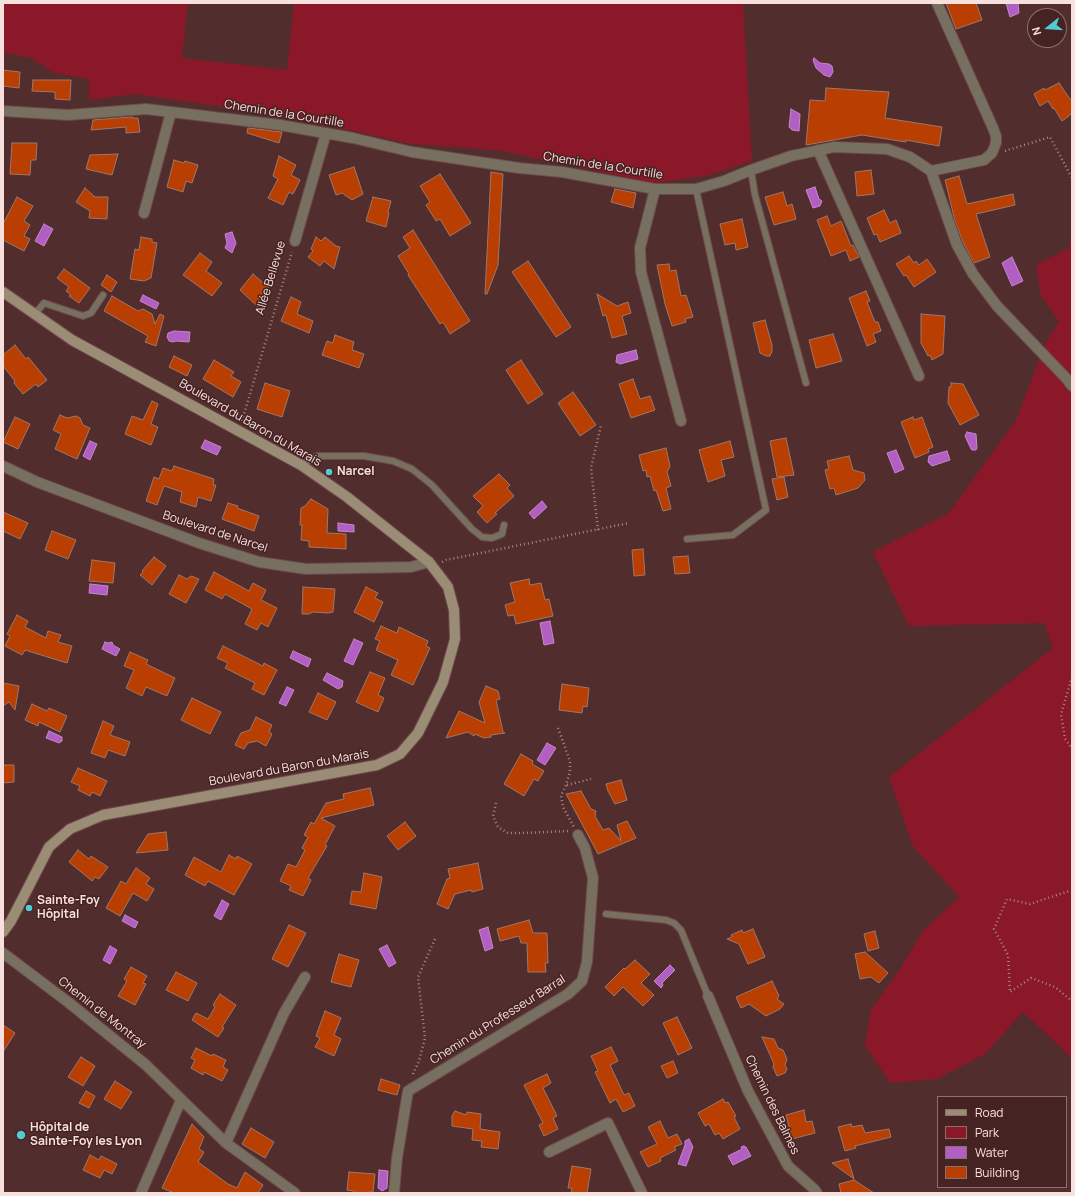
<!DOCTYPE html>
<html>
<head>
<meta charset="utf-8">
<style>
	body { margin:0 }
	#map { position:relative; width:1075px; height:1196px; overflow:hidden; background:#522d2d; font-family:Manrope,sans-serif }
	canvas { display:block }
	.frame { position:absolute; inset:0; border:4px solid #f8e0df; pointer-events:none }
	.legend { position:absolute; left:937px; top:1096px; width:130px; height:92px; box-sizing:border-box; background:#462323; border:1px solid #8d6f6e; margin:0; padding:5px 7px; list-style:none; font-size:12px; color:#f8e0df }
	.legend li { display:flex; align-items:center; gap:8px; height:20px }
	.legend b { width:20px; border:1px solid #8d6f6e }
	.north { position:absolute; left:1027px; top:8px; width:40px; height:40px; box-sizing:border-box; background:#462323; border:1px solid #8d6f6e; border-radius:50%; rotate:253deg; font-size:11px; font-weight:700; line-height:16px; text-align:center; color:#f8e0df }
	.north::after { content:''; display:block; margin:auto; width:14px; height:18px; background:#51ccd3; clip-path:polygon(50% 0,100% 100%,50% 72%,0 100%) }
</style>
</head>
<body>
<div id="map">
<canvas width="1075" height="1196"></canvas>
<div class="frame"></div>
<ul class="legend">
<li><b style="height:5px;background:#9a8c75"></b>Road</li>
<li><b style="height:11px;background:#8b1828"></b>Park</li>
<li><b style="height:11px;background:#b15fc3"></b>Water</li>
<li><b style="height:11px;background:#b83f01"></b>Building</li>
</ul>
<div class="north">N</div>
</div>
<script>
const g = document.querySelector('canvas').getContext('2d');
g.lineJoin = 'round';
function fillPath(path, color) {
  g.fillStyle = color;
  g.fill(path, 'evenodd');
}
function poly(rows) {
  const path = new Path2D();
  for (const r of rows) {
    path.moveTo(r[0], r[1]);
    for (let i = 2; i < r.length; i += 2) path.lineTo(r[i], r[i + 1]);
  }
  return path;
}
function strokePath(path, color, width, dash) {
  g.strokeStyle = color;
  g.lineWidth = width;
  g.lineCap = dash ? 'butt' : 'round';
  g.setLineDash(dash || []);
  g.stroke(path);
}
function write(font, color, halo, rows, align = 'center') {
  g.font = font + ' Manrope,sans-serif';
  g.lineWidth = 3;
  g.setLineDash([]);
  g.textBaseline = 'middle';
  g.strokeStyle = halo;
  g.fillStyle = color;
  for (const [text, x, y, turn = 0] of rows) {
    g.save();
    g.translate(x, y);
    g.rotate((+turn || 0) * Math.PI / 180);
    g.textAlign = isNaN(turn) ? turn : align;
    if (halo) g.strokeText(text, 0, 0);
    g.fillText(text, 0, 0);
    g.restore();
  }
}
fillPath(poly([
	[3,3,188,3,182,58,287,70,294,3,743,3,752,161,706,176,653,183,497,150,411,144,286,116,135,94,89,100,89,79,54,73,31,58,3,52],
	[1072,231,1072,1058,1023,1012,985,1054,937,1079,890,1083,865,1045,871,1010,898,972,923,931,959,897,913,846,889,777,1053,648,1044,623,909,626,873,552,949,513,1016,420,1045,345,1059,321,1041,296,1036,265,1069,248]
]), '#8b1828');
const water = poly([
	[1006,3,1018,3,1019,13,1010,17,1006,3],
	[814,58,820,63,829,64,832,66,833,72,830,77,824,75,816,68,813,60,814,58],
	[791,109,800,114,799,131,792,130,789,127,791,109],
	[815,187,819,199,822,201,820,206,813,208,806,190,815,187],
	[44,224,53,229,44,246,35,241,44,224],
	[232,232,236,243,232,253,225,248,227,243,225,234,232,232],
	[1012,257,1023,281,1012,286,1002,263,1012,257],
	[143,295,159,303,156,309,140,301,143,295],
	[174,331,190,332,189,342,176,341,173,342,169,341,167,337,168,333,174,331],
	[636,350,638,359,620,364,616,362,617,355,636,350],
	[967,432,976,434,977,448,976,450,972,450,971,449,965,436,967,432],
	[205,440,221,447,217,455,201,448,205,440],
	[90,441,97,444,90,460,83,456,90,441],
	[896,450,904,469,895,473,887,453,896,450],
	[947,451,950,460,932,466,928,462,929,456,947,451],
	[542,501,547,507,534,519,529,513,542,501],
	[338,523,354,525,354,532,338,531,338,523],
	[90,584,108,586,107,595,89,593,90,584],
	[550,621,554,643,544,645,540,623,550,621],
	[354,639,363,643,353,665,344,661,354,639],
	[105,642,108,643,112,642,113,645,120,649,116,656,102,649,105,642],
	[293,651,311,659,308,667,290,658,293,651],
	[327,673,343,681,342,687,338,689,323,680,327,673],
	[287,687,294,690,286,706,279,703,287,687],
	[49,731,62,737,62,741,59,743,46,738,49,731],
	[547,743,556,748,545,765,537,760,547,743],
	[222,900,229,904,221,920,214,916,222,900],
	[125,915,138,922,135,928,122,921,125,915],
	[488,927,493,948,485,951,479,930,488,927],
	[387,945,396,963,389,967,379,949,387,945],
	[110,946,117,950,110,964,103,960,110,946],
	[670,965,675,970,662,983,663,985,661,988,654,981,670,965],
	[689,1139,693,1147,686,1166,678,1164,685,1145,685,1141,689,1139],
	[744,1146,745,1147,746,1147,751,1156,733,1165,728,1156,742,1149,741,1147,744,1146],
	[379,1170,388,1171,387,1188,384,1190,382,1191,378,1188,379,1170]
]);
fillPath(water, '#b15fc3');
strokePath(water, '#c686cb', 1);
const building = poly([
	[946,3,976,3,982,20,956,29,946,3],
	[3,70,20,72,19,88,3,86,3,70],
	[33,80,71,80,70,100,55,99,55,92,32,91,33,80],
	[1059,83,1070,99,1072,100,1072,112,1069,116,1062,121,1054,108,1053,109,1048,101,1040,106,1034,94,1044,88,1045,90,1059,83],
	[826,88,889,92,885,118,942,127,939,146,906,140,906,142,862,135,806,145,810,100,825,101,826,88],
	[132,117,132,118,138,118,140,132,126,133,126,127,91,130,93,120,132,117],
	[248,128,282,132,279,143,247,133,248,128],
	[12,143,37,143,36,160,31,160,30,175,10,174,12,143],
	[118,154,112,175,86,169,90,155,118,154],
	[279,156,296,165,291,175,300,180,293,194,289,192,283,205,268,198,278,179,273,176,279,156],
	[174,160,184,163,185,161,198,165,192,183,186,181,183,192,167,187,174,160],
	[354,167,363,194,352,200,342,193,336,195,329,175,354,167],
	[871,170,874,194,857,196,855,172,871,170],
	[491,172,503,174,498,265,487,294,485,294,491,172],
	[440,174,471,223,450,236,440,219,436,221,426,205,430,202,420,186,440,174],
	[959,176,967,204,1013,194,1015,205,976,214,990,257,974,263,963,242,955,221,945,180,959,176],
	[85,188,95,197,108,197,107,219,89,218,90,211,76,202,85,188],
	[615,189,636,193,633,208,611,202,615,189],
	[783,192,787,206,792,204,796,219,774,225,765,197,783,192],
	[17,197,33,206,24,221,30,225,24,236,30,239,24,251,3,240,3,224,17,197],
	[373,197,391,201,388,212,389,213,386,227,366,221,373,197],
	[884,210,890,223,896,220,901,233,880,242,877,234,874,235,867,218,884,210],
	[827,216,831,226,841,221,851,246,853,245,859,257,850,261,846,250,831,256,817,220,827,216],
	[742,219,748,247,736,250,735,243,725,245,720,224,742,219],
	[413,230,470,321,450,334,443,322,440,324,408,275,409,274,398,256,410,248,403,237,413,230],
	[141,237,152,239,152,242,157,243,151,278,144,281,130,279,135,249,139,250,141,237],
	[316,237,321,241,325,237,336,246,340,247,334,269,324,261,320,266,308,257,313,251,311,249,316,237],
	[200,253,212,262,206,271,222,283,212,296,183,275,200,253],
	[909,256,914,263,916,261,919,265,927,259,936,272,914,287,906,275,904,276,896,264,909,256],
	[528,261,571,327,556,337,512,272,528,261],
	[669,264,670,271,676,270,681,296,686,295,693,317,685,319,686,322,672,326,665,304,657,265,669,264],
	[64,269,90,288,79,303,69,296,71,295,66,291,69,287,57,278,64,269],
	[253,274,269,288,265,293,268,296,258,307,240,290,253,274],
	[107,275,117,282,111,292,101,285,107,275],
	[866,291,870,301,867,302,875,322,878,322,881,331,873,334,876,342,867,346,849,298,866,291],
	[597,294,617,306,628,302,631,313,622,316,627,334,612,338,606,315,603,316,597,294],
	[112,296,138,311,143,309,152,314,155,324,160,314,164,316,156,346,145,342,148,336,104,311,112,296],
	[291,297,301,302,297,314,313,321,309,333,281,321,291,297],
	[921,314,945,316,943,354,932,360,930,355,928,356,921,343,921,314],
	[765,320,772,345,772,351,770,356,766,356,760,353,753,323,765,320],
	[833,334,842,361,816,368,809,340,833,334],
	[335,335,354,342,352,350,364,354,359,368,322,355,327,341,333,343,335,335],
	[15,345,26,359,28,357,47,380,38,387,36,384,23,394,14,383,15,381,3,366,3,355,15,345],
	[174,356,192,365,187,376,169,367,174,356],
	[214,360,234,372,231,376,241,382,233,397,203,379,214,360],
	[521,360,543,394,528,404,506,370,521,360],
	[633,379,640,399,650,396,655,410,631,418,619,384,633,379],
	[265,383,290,391,282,417,257,409,265,383],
	[951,383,963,384,979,415,960,425,948,403,949,387,951,387,951,383],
	[573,392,596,425,580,436,558,403,573,392],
	[152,401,158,404,151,424,158,427,151,445,125,434,132,416,143,420,152,401],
	[60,415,67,418,76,416,80,418,83,425,90,428,77,459,55,449,61,434,53,430,60,415],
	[15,417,30,424,18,449,3,442,15,417],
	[913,417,914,420,922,417,933,447,928,449,929,452,915,458,901,422,913,417],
	[786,438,794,475,777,477,770,441,786,438],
	[730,441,734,457,721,460,725,476,708,482,699,450,730,441],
	[666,448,670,466,667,472,671,486,666,488,671,509,663,511,656,490,654,491,650,476,647,477,646,470,643,471,639,455,666,448],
	[849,456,853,470,864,473,865,480,858,488,836,495,834,488,830,489,825,470,829,469,827,461,849,456],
	[174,466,214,479,213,485,216,485,211,501,198,497,196,507,180,502,182,492,164,486,157,505,146,501,154,477,159,479,163,468,172,471,174,466],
	[499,474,510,485,507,488,514,496,495,513,497,514,487,523,477,512,483,506,473,496,499,474],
	[784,477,788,497,777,500,772,479,784,477],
	[311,499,328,509,327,533,346,534,346,549,309,547,309,541,301,540,302,525,300,525,301,508,305,506,311,499],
	[228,503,238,506,237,508,259,516,254,531,222,519,228,503],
	[3,512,28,523,20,539,3,531,3,512],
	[52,531,76,540,68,559,45,550,52,531],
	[643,549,645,575,634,576,632,550,643,549],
	[688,556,690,573,675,574,673,557,688,556],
	[154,557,166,566,152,585,140,575,143,572,142,571,154,557],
	[92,560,115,563,113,583,89,581,92,560],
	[214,572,249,591,253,583,266,590,261,600,277,608,268,627,261,623,257,630,245,624,252,609,225,594,222,599,205,590,214,572],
	[179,575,187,579,191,576,199,579,186,603,169,594,179,575],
	[529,579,530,585,541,583,545,600,549,599,553,616,516,624,514,615,508,616,505,605,515,602,510,583,529,579],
	[303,587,335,589,333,612,328,613,313,612,309,614,302,614,303,587],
	[366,587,378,593,375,598,383,602,374,622,354,612,366,587],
	[17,615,28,621,25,627,46,638,48,631,61,635,58,642,72,646,67,663,25,650,22,655,5,646,10,636,7,634,17,615],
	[381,626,397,633,399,627,428,641,426,646,430,648,413,685,391,675,398,660,376,650,380,641,375,639,381,626],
	[223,646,263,666,264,663,277,670,264,695,252,689,255,683,225,668,228,663,217,658,223,646],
	[130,652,148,660,146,664,175,678,167,696,146,687,142,696,126,688,134,670,124,666,130,652],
	[370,672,385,678,378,695,384,698,378,712,356,702,370,672],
	[3,683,19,686,15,710,9,702,3,706,3,683],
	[562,684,589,688,587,707,583,706,582,713,559,710,562,684],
	[486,686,498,691,500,699,496,700,503,732,505,733,491,735,491,737,484,738,475,734,474,736,468,732,446,738,459,711,485,723,479,702,486,686],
	[318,693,336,702,327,720,309,712,318,693],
	[192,698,221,712,210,734,181,720,192,698],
	[32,704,47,711,49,708,67,716,60,732,39,722,38,726,25,720,32,704],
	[256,717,272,725,269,732,272,734,266,746,257,741,248,743,244,749,235,745,241,733,250,730,256,717],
	[103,721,114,726,110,735,130,742,125,756,108,750,105,758,91,753,103,721],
	[521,754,533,761,532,764,544,771,538,781,534,779,524,796,504,784,521,754],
	[3,765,14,765,14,782,3,783,3,765],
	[78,768,107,781,100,796,92,792,90,796,78,790,80,786,71,782,78,768],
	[621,780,627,800,615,804,608,791,606,784,621,780],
	[370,788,374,805,321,818,335,826,325,845,327,846,308,878,311,880,303,896,289,890,291,886,280,881,288,864,296,867,305,850,302,848,308,837,304,835,311,822,314,824,326,803,344,799,343,794,370,788],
	[581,791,591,809,596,811,595,816,603,830,609,828,621,841,617,825,627,821,636,838,598,854,566,794,581,791],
	[405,822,416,836,398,850,387,836,405,822],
	[166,832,168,850,136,853,148,834,166,832],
	[78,850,89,859,91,856,108,867,99,879,95,877,92,881,69,862,78,850],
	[229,855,236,859,237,856,252,864,234,895,208,881,205,886,185,875,194,857,221,872,229,855],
	[478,863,483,889,472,892,471,890,455,894,448,909,437,904,447,879,450,878,448,869,478,863],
	[136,868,150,878,146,884,154,889,147,901,133,893,120,916,106,908,121,881,126,884,136,868],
	[364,873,382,877,376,909,350,904,352,891,361,892,364,873],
	[529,920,533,933,547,933,548,963,545,963,546,972,528,972,527,943,521,943,519,936,500,941,497,929,529,920],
	[289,925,306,933,288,967,272,959,289,925],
	[753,929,765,957,748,964,739,944,727,939,732,937,731,935,742,930,743,933,753,929],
	[875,931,879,948,868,951,864,934,875,931],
	[865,952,888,973,879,983,871,977,860,979,855,954,865,952],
	[339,954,359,960,351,987,331,982,339,954],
	[635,960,650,974,641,983,654,995,643,1006,623,987,614,996,605,987,624,968,625,969,635,960],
	[131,967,147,976,143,983,146,984,135,1005,118,996,127,981,124,979,131,967],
	[176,972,197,983,188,1001,166,990,176,972],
	[772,981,779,996,777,999,784,1004,780,1009,766,1016,749,1004,741,1008,736,997,772,981],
	[220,994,236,1005,222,1027,224,1028,218,1037,192,1020,196,1013,208,1019,215,1007,213,1005,220,994],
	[325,1011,341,1018,334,1035,341,1039,334,1056,315,1047,320,1038,316,1036,325,1011],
	[677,1017,692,1048,678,1055,663,1023,677,1017],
	[3,1025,15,1033,3,1052,3,1025],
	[762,1037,774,1039,778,1048,783,1050,787,1059,785,1065,787,1069,785,1073,777,1076,773,1067,774,1064,762,1037],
	[611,1047,618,1061,610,1065,624,1095,629,1093,635,1106,623,1112,616,1099,610,1103,595,1072,598,1071,591,1056,611,1047],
	[196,1048,212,1056,213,1054,226,1060,223,1067,228,1070,222,1081,204,1072,203,1075,191,1068,195,1060,191,1058,196,1048],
	[81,1057,95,1066,83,1086,68,1077,81,1057],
	[673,1061,678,1073,667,1078,661,1066,673,1061],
	[547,1074,551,1083,543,1088,557,1116,553,1118,558,1129,544,1136,539,1125,543,1123,524,1085,547,1074],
	[381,1079,400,1085,397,1095,378,1090,381,1079],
	[115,1081,132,1092,121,1109,104,1099,115,1081],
	[86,1091,95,1096,89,1108,79,1103,86,1091],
	[723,1099,725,1103,728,1102,736,1116,734,1117,740,1129,723,1139,719,1133,715,1135,709,1124,705,1126,698,1113,723,1099],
	[804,1110,806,1122,812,1121,815,1133,792,1139,786,1115,804,1110],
	[455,1111,466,1115,467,1112,481,1114,480,1129,500,1132,498,1149,481,1147,482,1141,472,1140,473,1129,452,1126,452,1116,455,1111],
	[660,1121,668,1138,677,1134,682,1144,674,1147,676,1150,660,1158,661,1161,648,1167,640,1152,657,1144,648,1127,660,1121],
	[192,1124,204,1137,199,1149,204,1152,198,1162,228,1184,237,1188,245,1172,263,1185,258,1193,174,1193,162,1188,192,1124],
	[851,1124,852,1127,862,1125,865,1133,889,1129,891,1137,855,1146,856,1148,845,1151,838,1127,851,1124],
	[251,1128,274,1142,265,1158,242,1144,251,1128],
	[90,1155,99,1160,101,1156,117,1164,112,1174,104,1170,100,1178,83,1170,90,1155],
	[848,1159,854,1179,832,1163,848,1159],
	[572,1166,591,1169,587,1193,571,1193,572,1188,568,1188,572,1166],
	[349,1172,375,1174,373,1192,354,1193,354,1191,347,1190,349,1172],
	[854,1180,874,1193,841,1193,839,1184,854,1180]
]);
fillPath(building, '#b83f01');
strokePath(building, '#9e776a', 1);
const lane = poly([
	[751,170,755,195,806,383],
	[35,314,44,303,83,316,91,313,103,295],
	[301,465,317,456,364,456,393,461,412,469,432,485,472,529,482,537,492,538,502,534,504,525],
	[687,539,733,535,766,510,696,189],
	[606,914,666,920,674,923,681,930,708,996]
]);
const street = poly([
	[3,111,68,115,146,109,280,125,353,138,412,152,519,168,562,172,655,189,696,189,724,181,751,170,791,156,834,147,887,149,910,157,931,171,957,245,973,274,997,306,1066,378,1072,386],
	[818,150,919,376],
	[931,171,984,160,992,153,996,143,996,136,993,128,937,3],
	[655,189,640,248,641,272,681,421],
	[144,213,171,112],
	[295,241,326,133],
	[3,466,37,482,199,543,259,562,306,569,411,567,429,562],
	[3,953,68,1002,146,1065,226,1143,295,1193],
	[708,996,748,1091,788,1166,814,1189,817,1193],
	[226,1143,284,1013,305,977],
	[549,1152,608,1123,642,1193],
	[141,1193,181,1100],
	[394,1193,397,1158,408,1091,568,994,582,981,587,962,593,878,585,848,578,835]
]);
const secondary = poly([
	[3,292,72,340,301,465,347,497,429,562,448,587,454,610,455,639,443,682,418,733,400,754,377,765,103,815,70,829,49,847,11,921,3,932]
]);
strokePath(lane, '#6d4a49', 8);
strokePath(street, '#6d4a49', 12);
strokePath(secondary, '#6d4a49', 12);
strokePath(poly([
	[1005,151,1050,137,1072,178],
	[242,421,292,252],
	[598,530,591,468,601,425],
	[442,562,446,560,629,523],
	[1072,677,1061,714,1065,739,1072,748],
	[558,728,570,761,570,772,566,785,561,796,563,807,574,827],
	[567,785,591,779],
	[496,803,493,816,498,827,508,833,524,833,568,831],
	[1072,890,1030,904,1007,899,994,929,1008,955,1010,992,1031,978,1055,987,1072,1001],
	[413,1074,419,1061,425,1038,418,977,435,939]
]), '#a78888', 2.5, [1, 3]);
strokePath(lane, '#776f60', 6);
strokePath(street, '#776f60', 10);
strokePath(secondary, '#9a8c75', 10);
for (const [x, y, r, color] of [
	[329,472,4,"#51ccd3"],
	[29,908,4,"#51ccd3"],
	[21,1135,5,"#51ccd3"]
]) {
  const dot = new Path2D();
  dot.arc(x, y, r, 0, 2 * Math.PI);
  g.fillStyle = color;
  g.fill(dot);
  strokePath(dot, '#462323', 1.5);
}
write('12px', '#f8e0df', '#462323', [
	["Chemin de la Courtille",284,114,9],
	["Chemin de la Courtille",603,166,9],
	["Allée Bellevue",271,278,-73],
	["Boulevard du Baron du Marais",250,423,30],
	["Boulevard de Narcel",215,532,18],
	["Boulevard du Baron du Marais",289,768,-10],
	["Chemin de Montray",102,1013,38],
	["Chemin du Professeur Barral",498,1020,-32],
	["Chemin des Balmes",772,1105,64]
]);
write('bold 12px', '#f8e0df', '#462323', [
	["Narcel",337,472],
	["Sainte-Foy",37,901],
	["Hôpital",37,915],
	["Hôpital de",30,1128],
	["Sainte-Foy les Lyon",30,1142]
], 'left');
</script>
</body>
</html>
